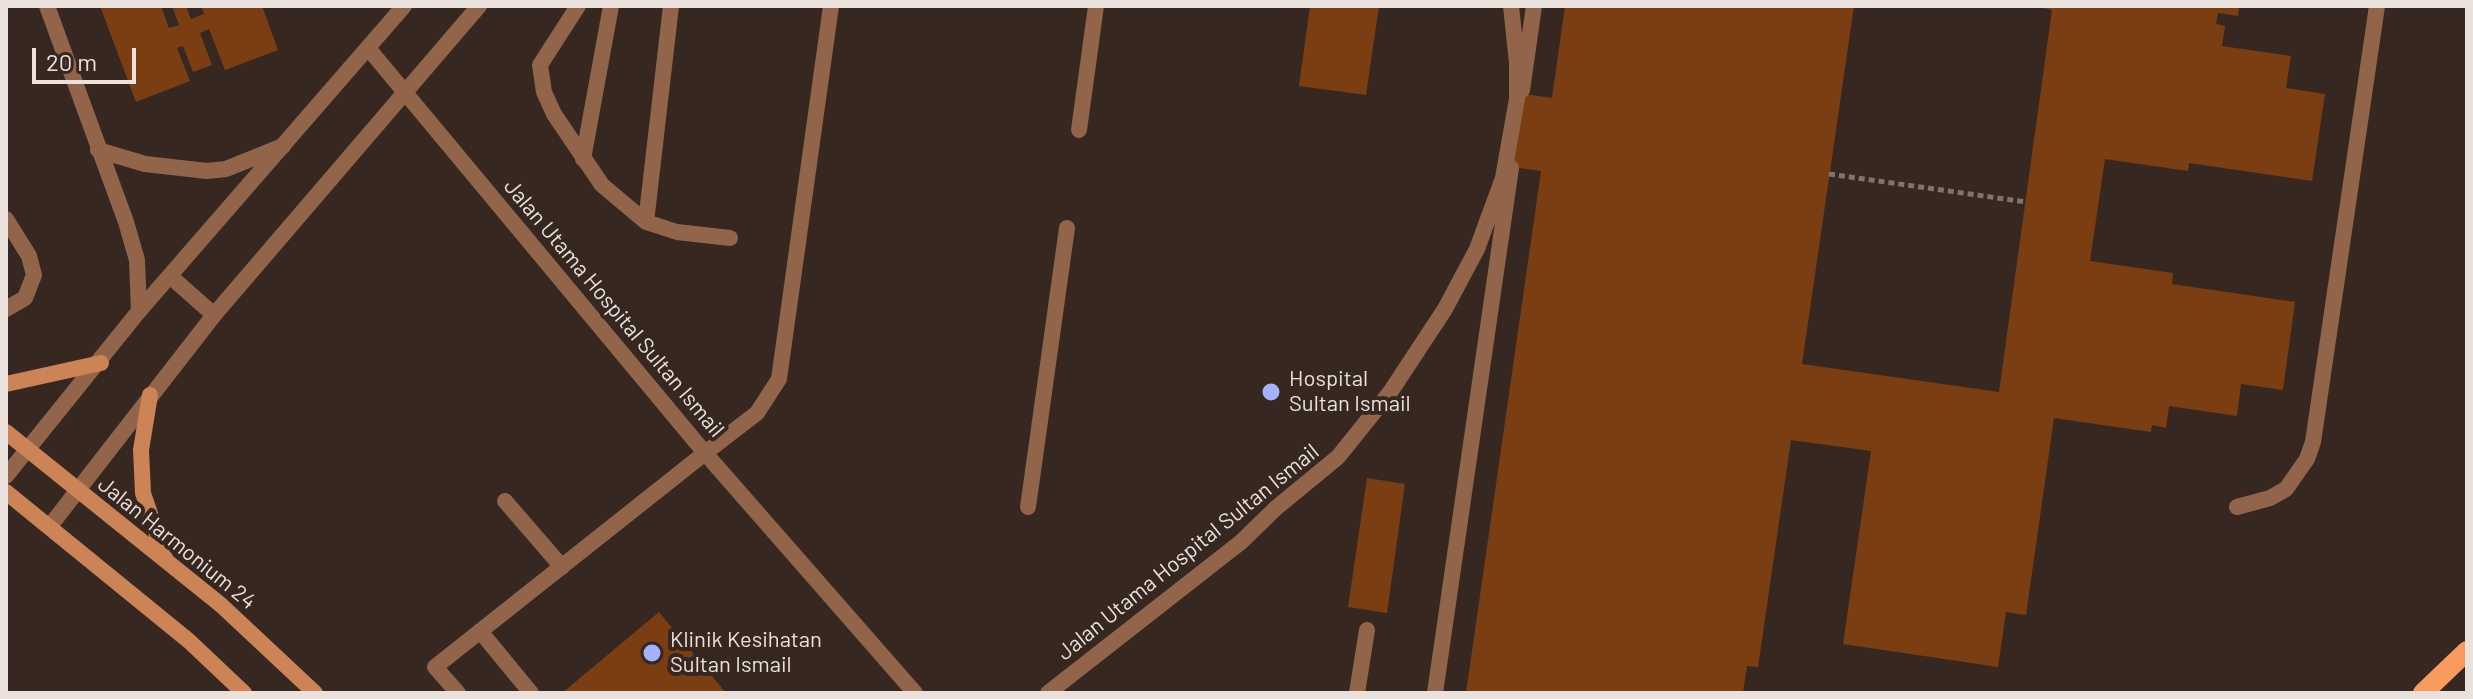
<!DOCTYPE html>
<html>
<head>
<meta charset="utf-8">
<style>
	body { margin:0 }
	#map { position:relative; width:2473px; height:699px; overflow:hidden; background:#362820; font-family:Barlow,sans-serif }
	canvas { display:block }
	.frame { position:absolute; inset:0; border:8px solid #ebe1dc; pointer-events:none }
	.scale { position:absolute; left:32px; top:48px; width:104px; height:36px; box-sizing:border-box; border:4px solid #ebe1dc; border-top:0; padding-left:10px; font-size:24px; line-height:28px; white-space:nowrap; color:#ebe1dc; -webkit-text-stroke:6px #362820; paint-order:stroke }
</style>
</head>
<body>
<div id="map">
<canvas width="2473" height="699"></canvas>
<div class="frame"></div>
<div class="scale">20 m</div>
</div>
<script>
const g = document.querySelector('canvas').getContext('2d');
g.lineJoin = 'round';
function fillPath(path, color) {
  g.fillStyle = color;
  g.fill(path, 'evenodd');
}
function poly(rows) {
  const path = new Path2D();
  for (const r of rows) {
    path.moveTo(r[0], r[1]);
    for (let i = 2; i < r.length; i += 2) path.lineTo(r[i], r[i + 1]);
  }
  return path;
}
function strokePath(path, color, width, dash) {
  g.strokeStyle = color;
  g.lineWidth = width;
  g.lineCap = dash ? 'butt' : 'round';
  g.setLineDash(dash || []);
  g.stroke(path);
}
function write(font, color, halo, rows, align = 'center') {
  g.font = font + ' Barlow,sans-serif';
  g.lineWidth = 8;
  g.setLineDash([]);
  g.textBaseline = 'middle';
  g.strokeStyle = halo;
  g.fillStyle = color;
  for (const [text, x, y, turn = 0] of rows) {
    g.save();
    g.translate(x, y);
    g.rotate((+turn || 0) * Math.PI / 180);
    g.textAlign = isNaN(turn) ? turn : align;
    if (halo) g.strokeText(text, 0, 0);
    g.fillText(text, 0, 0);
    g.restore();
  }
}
fillPath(poly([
	[100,6,161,6,169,28,179,25,172,6,186,6,191,19,204,14,201,6,262,6,278,50,225,70,209,29,200,33,212,65,193,72,183,46,177,48,190,81,136,102],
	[1310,6,1379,6,1366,95,1299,86],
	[1565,6,1854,6,1802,364,1999,392,2052,10,2035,6,2239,6,2238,16,2218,13,2216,24,2225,26,2222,46,2291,56,2286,88,2325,94,2312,181,2189,163,2188,171,2105,159,2090,261,2173,273,2172,284,2295,302,2283,390,2241,384,2237,416,2169,406,2166,428,2152,425,2151,432,2054,418,2026,615,2006,612,1998,667,1843,644,1871,451,1791,440,1758,667,1747,666,1743,693,1466,693,1541,171,1513,167,1524,94,1552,98],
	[1367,478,1405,484,1387,613,1348,607],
	[659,612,726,693,562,693]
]), '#7a3e12');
strokePath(poly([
	[1829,174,2026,202]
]), '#7f736c', 5, [6, 4]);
strokePath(poly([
	[47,6,126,222,137,260,139,311],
	[578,6,540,65,544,92,554,114,602,185,646,222,677,232,730,238],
	[1522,90,1534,6],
	[1079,130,1096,6],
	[98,150,145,164,207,171,226,169,283,146],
	[583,159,611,6],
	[6,219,29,256,34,275,25,298,6,309],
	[646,222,671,6],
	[170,276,214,315],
	[505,501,562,567],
	[1028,507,1067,228],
	[2237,507,2270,498,2286,489,2307,459,2313,442,2377,6],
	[480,631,531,693],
	[458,693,435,667,705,453],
	[1357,693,1367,630],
	[1435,693,1511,168]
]), '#926449', 16);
strokePath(poly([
	[368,48,705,453,915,693],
	[705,453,757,413,779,379,831,6],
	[6,476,139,311,404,6],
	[50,526,214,315,479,6],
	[1048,693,1241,542,1276,508,1338,457,1391,391,1445,309,1477,249,1503,178,1517,99,1517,63,1511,6]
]), '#926449', 16);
strokePath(poly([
	[6,384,101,363],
	[150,395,141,450,143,493,165,558],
	[6,432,221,605,315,693],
	[6,492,189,641,244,693]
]), '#cc8356', 16);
strokePath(poly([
	[2423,693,2467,651]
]), '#f99a5f', 20);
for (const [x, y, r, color] of [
	[1271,392,10,"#a3b2fd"],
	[652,653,10,"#a3b2fd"]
]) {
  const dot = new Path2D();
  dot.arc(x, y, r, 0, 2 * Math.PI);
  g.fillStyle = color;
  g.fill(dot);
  strokePath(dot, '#362820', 3);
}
write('22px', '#ebe1dc', '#362820', [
	["Jalan Utama Hospital Sultan Ismail",614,308,50],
	["Jalan Harmonium 24",177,543,39],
	["Jalan Utama Hospital Sultan Ismail",1188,552,-39]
]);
write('22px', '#ebe1dc', '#362820', [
	["Hospital",1289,379],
	["Sultan Ismail",1289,404],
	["Klinik Kesihatan",670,640],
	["Sultan Ismail",670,665]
], 'left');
</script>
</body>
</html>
